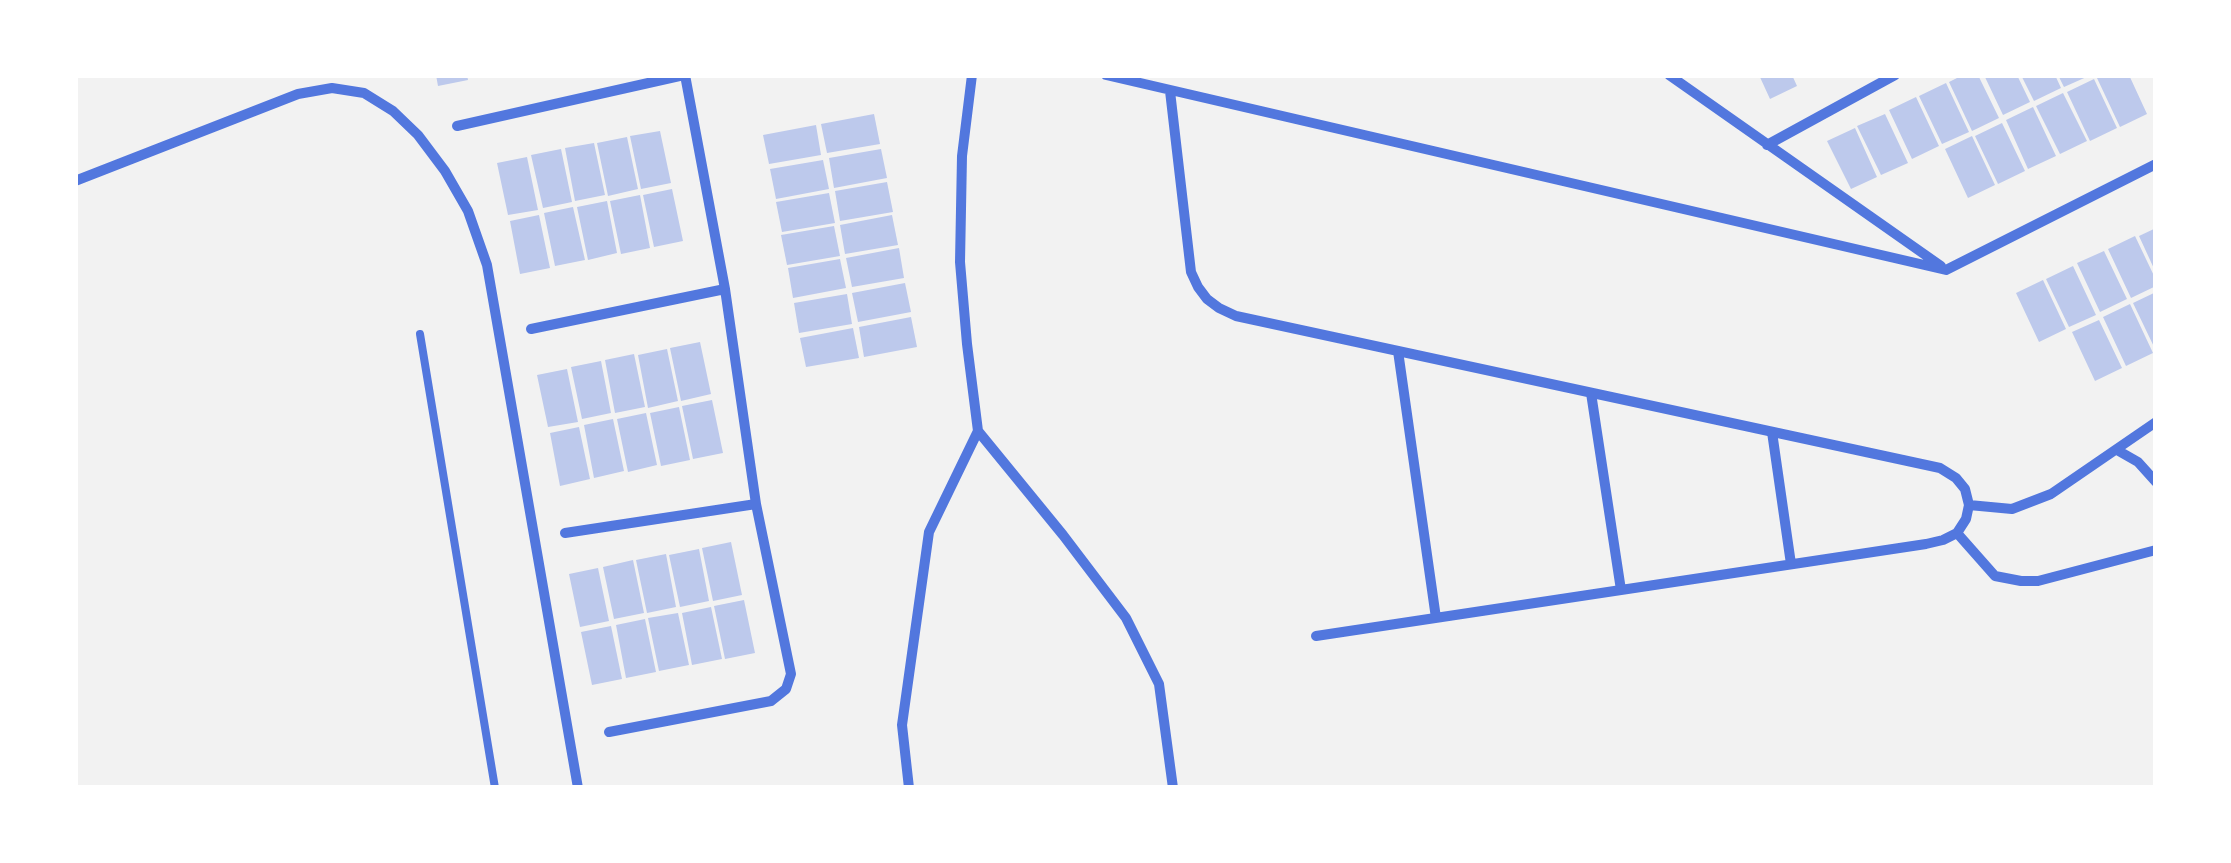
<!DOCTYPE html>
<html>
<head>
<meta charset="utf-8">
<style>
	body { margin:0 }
	#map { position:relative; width:2231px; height:863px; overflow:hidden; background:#f2f2f2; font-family:Cabin,sans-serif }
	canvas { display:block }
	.frame { position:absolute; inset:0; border:78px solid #fff; pointer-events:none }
</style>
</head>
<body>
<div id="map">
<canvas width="2231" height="863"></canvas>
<div class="frame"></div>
</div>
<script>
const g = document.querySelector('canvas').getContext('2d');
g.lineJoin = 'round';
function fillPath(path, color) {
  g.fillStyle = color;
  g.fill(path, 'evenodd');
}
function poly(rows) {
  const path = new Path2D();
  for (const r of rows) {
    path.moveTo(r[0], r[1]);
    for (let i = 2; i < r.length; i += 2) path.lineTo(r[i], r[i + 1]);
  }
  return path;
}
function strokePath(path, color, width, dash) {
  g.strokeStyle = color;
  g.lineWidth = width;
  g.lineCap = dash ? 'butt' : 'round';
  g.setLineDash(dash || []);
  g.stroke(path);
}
fillPath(poly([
	[436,75,467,75,468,80,438,86],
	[1759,75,1792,75,1797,86,1770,99],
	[1963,75,1978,75,1999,118,1972,131,1949,82],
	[1984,75,2017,75,2030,102,2003,115],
	[2021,75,2055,75,2061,88,2034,101],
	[2058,75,2091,75,2064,87],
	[2104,75,2129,75,2147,114,2120,127,2097,78],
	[2094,79,2117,128,2090,141,2067,92],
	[1946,83,1969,132,1942,144,1919,96],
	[2063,93,2087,141,2060,154,2036,106],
	[1916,97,1939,146,1912,159,1889,110],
	[2033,107,2056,156,2028,169,2006,120],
	[874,114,880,144,827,153,821,124],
	[1885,114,1908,163,1881,175,1857,126],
	[2002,123,2025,171,1998,184,1975,136],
	[816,125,821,155,769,164,763,135],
	[1855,128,1877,177,1851,189,1827,141],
	[660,131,671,183,641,189,630,136],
	[1972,136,1995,185,1968,198,1945,149],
	[627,137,638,189,608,196,597,143],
	[594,143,605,195,575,201,565,148],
	[561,149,572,202,543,208,531,155],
	[881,149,887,178,834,188,829,158],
	[527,157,538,210,508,215,497,163],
	[823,160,829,189,776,199,770,169],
	[887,182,893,212,840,221,835,191],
	[672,189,683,241,654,247,643,195],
	[829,193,835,223,782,232,776,202],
	[640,195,650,248,621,254,610,201],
	[607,201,617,253,588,260,577,207],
	[573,207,585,260,555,266,544,213],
	[539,215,550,268,520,274,510,221],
	[892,215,898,245,845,254,840,225],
	[834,226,840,256,787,265,781,235],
	[2156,228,2156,273,2139,236],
	[2135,236,2156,280,2156,286,2131,298,2108,249],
	[899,248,904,278,852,287,846,258],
	[2104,251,2127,299,2100,312,2077,263],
	[840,259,846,288,793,298,788,268],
	[2073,266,2096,315,2069,327,2046,279],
	[2043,280,2066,329,2039,342,2016,293],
	[905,283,911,312,858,322,852,293],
	[2156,292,2156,351,2133,303],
	[847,294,852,324,799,333,794,303],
	[2130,304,2153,353,2126,366,2103,317],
	[911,317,917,347,864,357,859,327],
	[2099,320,2122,368,2095,381,2072,332],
	[853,328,859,358,806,367,800,338],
	[700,342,711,394,681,401,670,348],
	[667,349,678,401,648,408,638,355],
	[634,354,645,407,615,413,605,360],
	[601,361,611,413,582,419,571,367],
	[567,369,578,422,548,427,537,375],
	[712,400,723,453,693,459,682,406],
	[679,407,690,460,661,466,650,413],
	[646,413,657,465,628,472,617,419],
	[613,419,624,471,594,478,584,425],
	[579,427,590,479,560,486,550,433],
	[731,542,742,595,713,601,702,548],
	[699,549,709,601,680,607,669,555],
	[666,554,676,607,647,613,636,560],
	[633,560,644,613,614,619,603,567],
	[598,568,609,621,580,627,569,574],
	[744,600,755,653,725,659,714,606],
	[711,607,722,659,692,665,682,613],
	[678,613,689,665,659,671,648,618],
	[645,619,656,672,626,678,616,625],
	[611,626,622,679,592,685,581,632]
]), '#bdc9ec');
strokePath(poly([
	[420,334,495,788]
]), '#5277de', 8);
strokePath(poly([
	[972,75,962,156,960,262,967,344,978,431,1063,535,1126,618,1159,684,1173,788],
	[1106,75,1946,270,2156,164],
	[1669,75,1941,266],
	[1170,91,1191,272,1198,287,1207,299,1219,308,1236,316,1940,468,1956,478,1965,489,1969,505,1966,519,1957,533,1943,540,1926,544,1316,636],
	[457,126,684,75],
	[1767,145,1895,75],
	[75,181,298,94,332,88,364,93,393,111,418,135,445,171,468,211,487,265,578,788],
	[531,329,725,289],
	[1398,351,1436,618],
	[1591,393,1621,590],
	[1772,432,1791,564],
	[2117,450,2138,462,2156,482],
	[1969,505,2012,509,2051,494,2156,422],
	[565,533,756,504],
	[1957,533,1995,576,2021,581,2038,581,2156,550],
	[609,732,771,701,786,689,791,674,756,504,725,289,685,75],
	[909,788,902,725,929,532,978,431]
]), '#5277de', 10);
</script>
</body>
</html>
